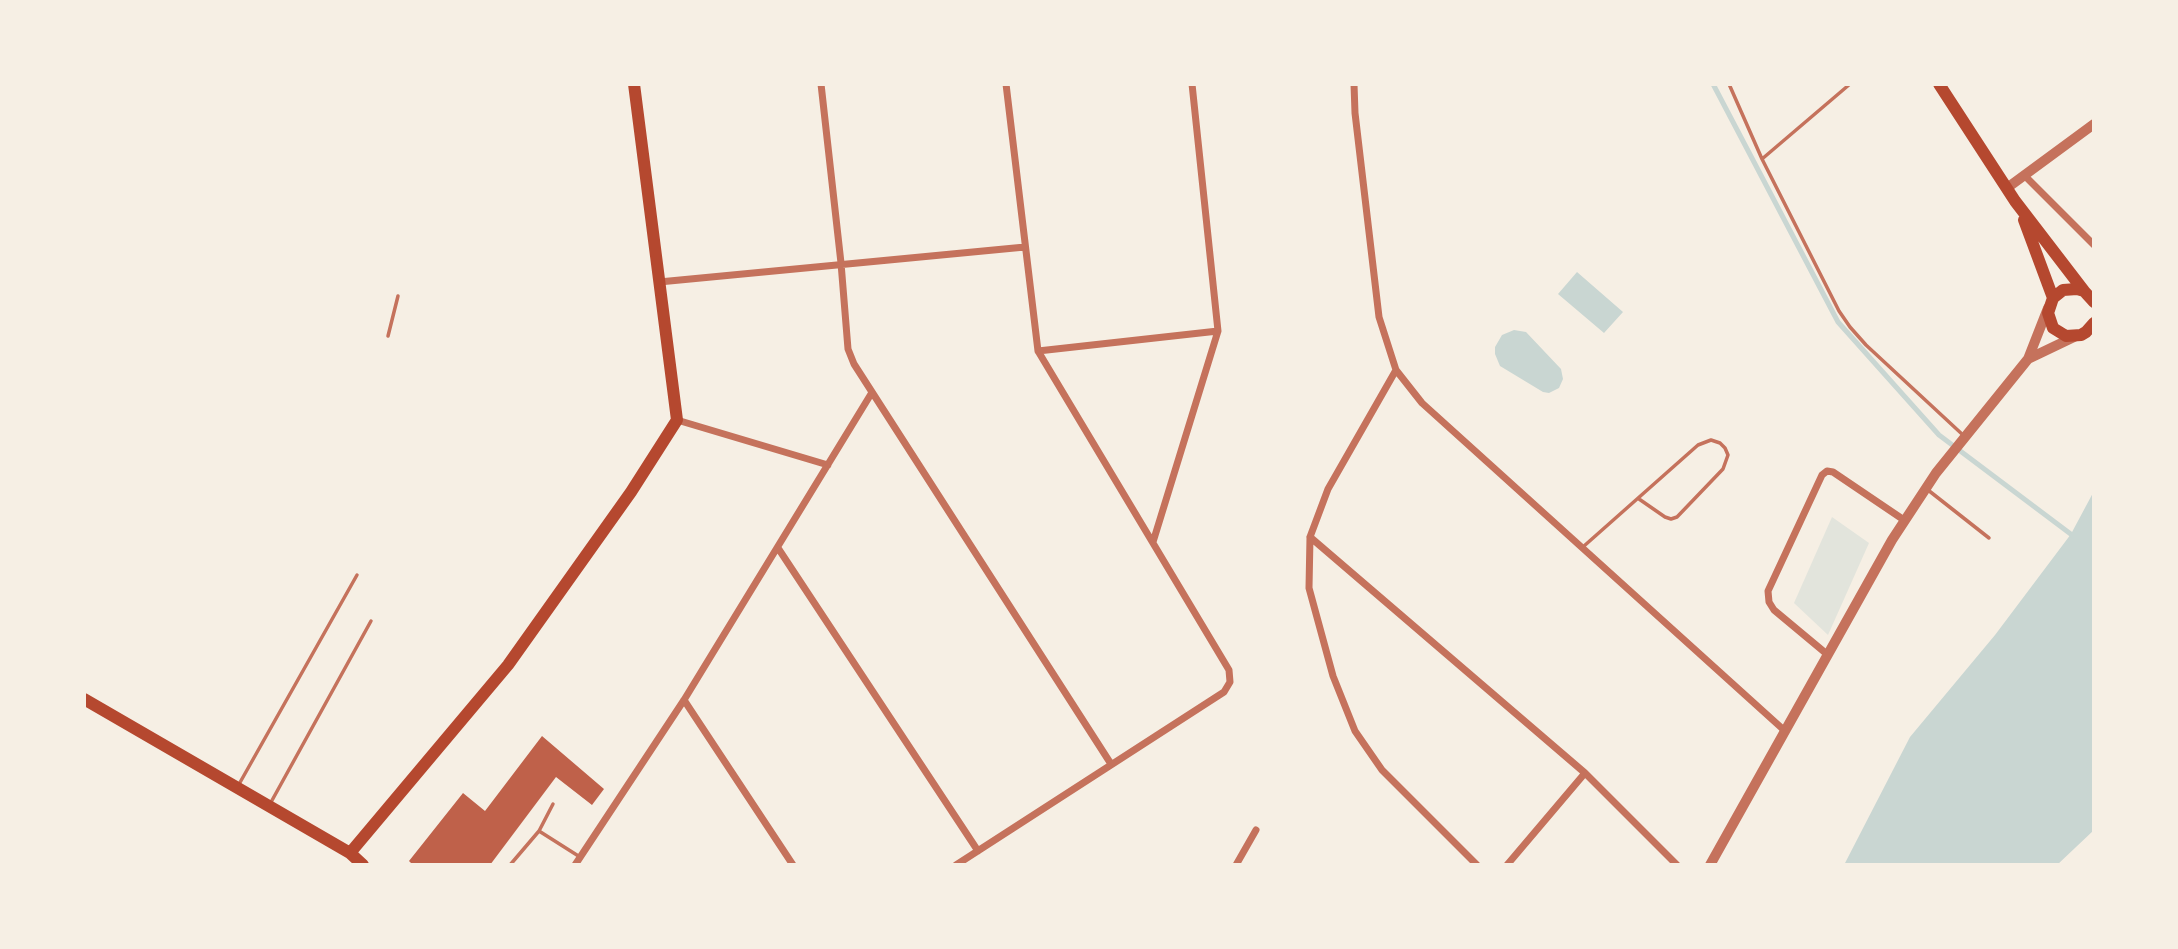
<!DOCTYPE html>
<html>
<head>
<meta charset="utf-8">
<style>
	body { margin:0 }
	#map { position:relative; width:2178px; height:949px; overflow:hidden; background:#f6efe4; font-family:Cabin,sans-serif }
	canvas { display:block }
	.frame { position:absolute; inset:0; border:86px solid #f6efe4; pointer-events:none }
</style>
</head>
<body>
<div id="map">
<canvas width="2178" height="949"></canvas>
<div class="frame"></div>
</div>
<script>
const g = document.querySelector('canvas').getContext('2d');
g.lineJoin = 'round';
function fillPath(path, color) {
  g.fillStyle = color;
  g.fill(path, 'evenodd');
}
function poly(rows) {
  const path = new Path2D();
  for (const r of rows) {
    path.moveTo(r[0], r[1]);
    for (let i = 2; i < r.length; i += 2) path.lineTo(r[i], r[i + 1]);
  }
  return path;
}
function strokePath(path, color, width, dash) {
  g.strokeStyle = color;
  g.lineWidth = width;
  g.lineCap = dash ? 'butt' : 'round';
  g.setLineDash(dash || []);
  g.stroke(path);
}
fillPath(poly([
	[1832,517,1869,543,1828,635,1794,603]
]), '#e2e4dc');
fillPath(poly([
	[1577,272,1623,312,1604,333,1558,294],
	[1514,330,1526,332,1561,369,1563,379,1559,388,1549,393,1543,392,1500,366,1495,354,1495,347,1502,335],
	[2094,491,2094,830,2057,865,1844,865,1910,737,1995,635,2071,534]
]), '#c9d6d2');
strokePath(poly([
	[1713,84,1838,322,1939,435,2076,538]
]), '#c9d6d2', 5);
fillPath(poly([
	[542,736,604,789,592,805,556,777,490,865,413,865,409,861,463,793,485,811]
]), '#bf614a');
strokePath(poly([
	[1729,84,1762,159,1839,311,1850,327,1866,345,1963,435],
	[1762,159,1850,84],
	[388,336,398,296],
	[1928,490,1989,538],
	[1584,546,1698,445,1711,440,1720,443,1725,448,1728,455,1723,469,1677,517,1671,519,1665,517,1639,499],
	[238,786,357,575],
	[270,804,371,621],
	[539,831,553,804],
	[510,865,539,831,580,857]
]), '#c5725c', 3.5);
strokePath(poly([
	[821,84,841,263,848,349,854,364,1111,764],
	[1354,84,1355,113,1379,317,1396,370,1422,403,1785,731],
	[2025,176,2094,245],
	[659,282,1025,247],
	[1038,351,1218,331],
	[1396,370,1328,489,1310,537,1309,588,1333,676,1355,731,1382,770,1477,865],
	[677,420,828,465],
	[1310,537,1585,773,1677,865],
	[1153,542,1218,331,1192,84],
	[778,548,978,851],
	[1828,655,1774,610,1769,602,1768,591,1822,475,1827,471,1833,472,1904,520],
	[684,700,793,865],
	[575,865,684,700,871,394],
	[956,865,1224,692,1230,682,1229,670,1038,351,1006,84],
	[1236,865,1256,830],
	[1507,865,1585,773]
]), '#c5725c', 7);
strokePath(poly([
	[2007,188,2094,124],
	[2028,359,2074,337],
	[1710,865,1892,540,1936,473,2028,359,2048,308]
]), '#c5725c', 10);
strokePath(poly([
	[1939,84,2015,201,2084,291],
	[2024,220,2053,298],
	[2094,302,2084,291,2077,289,2063,290,2053,298,2048,313,2053,328,2066,336,2081,335,2086,332,2094,323],
	[84,699,350,853,363,865],
	[350,853,508,665,631,492,677,420,634,84]
]), '#b5482f', 12);
</script>
</body>
</html>
